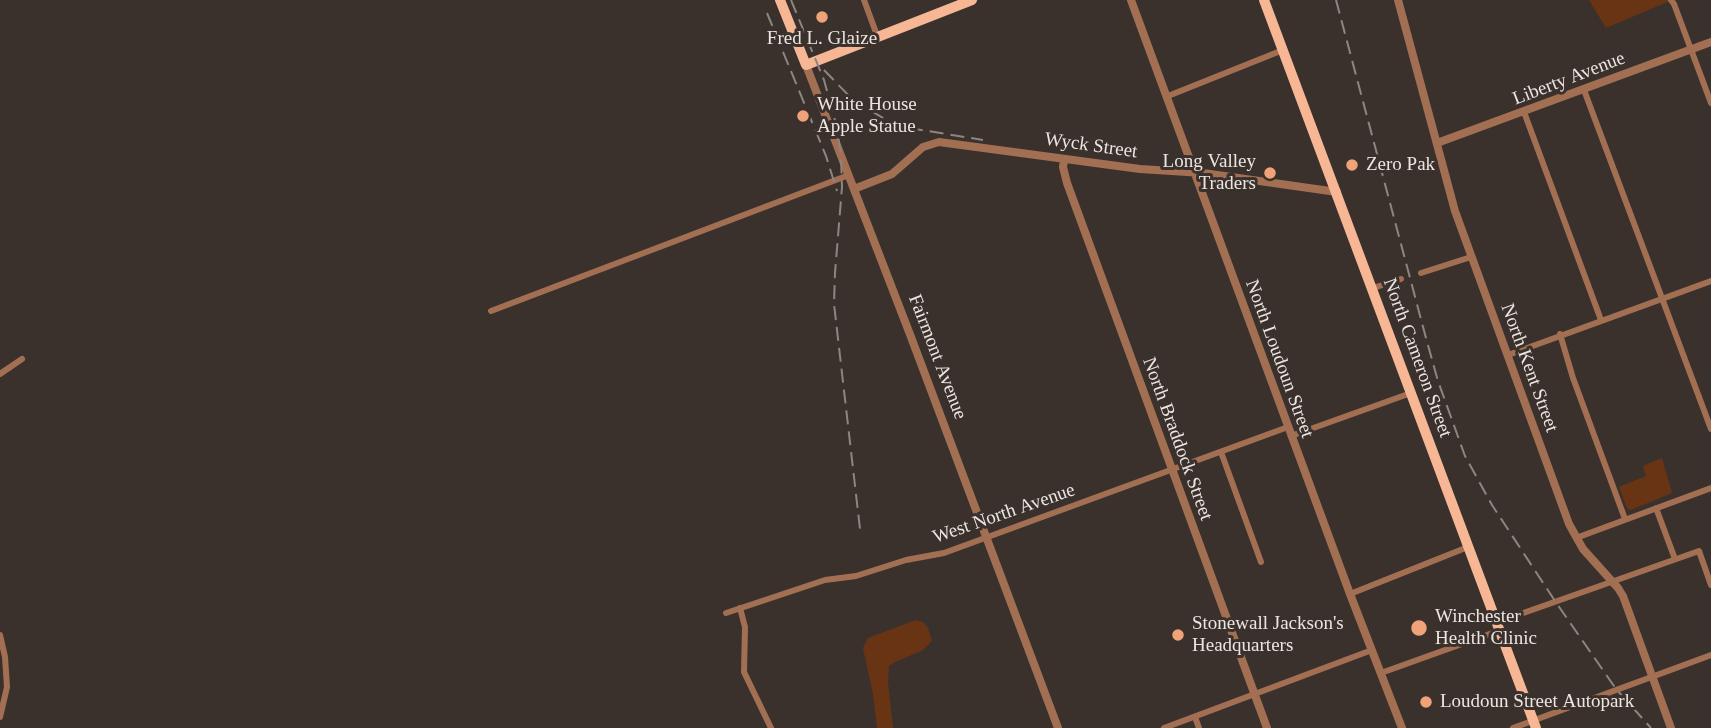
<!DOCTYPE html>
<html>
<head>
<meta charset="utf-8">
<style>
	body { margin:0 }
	canvas { display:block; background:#3a312c }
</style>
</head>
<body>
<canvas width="1711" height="728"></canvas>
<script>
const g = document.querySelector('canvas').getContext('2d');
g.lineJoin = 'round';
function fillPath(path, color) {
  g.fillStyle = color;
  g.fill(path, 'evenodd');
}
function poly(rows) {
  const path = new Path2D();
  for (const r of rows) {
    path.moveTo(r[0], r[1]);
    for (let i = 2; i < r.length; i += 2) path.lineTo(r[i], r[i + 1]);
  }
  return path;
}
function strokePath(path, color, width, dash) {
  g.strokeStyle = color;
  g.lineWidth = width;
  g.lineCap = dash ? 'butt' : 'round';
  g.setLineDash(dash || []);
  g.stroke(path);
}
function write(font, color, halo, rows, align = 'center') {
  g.font = font + ' Georgia,serif';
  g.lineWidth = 6;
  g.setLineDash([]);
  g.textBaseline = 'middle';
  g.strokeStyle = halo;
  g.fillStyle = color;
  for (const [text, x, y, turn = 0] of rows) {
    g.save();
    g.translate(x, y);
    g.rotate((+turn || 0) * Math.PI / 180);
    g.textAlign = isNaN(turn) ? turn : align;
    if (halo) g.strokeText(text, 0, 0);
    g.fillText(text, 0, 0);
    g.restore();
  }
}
fillPath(poly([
	[1589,0,1672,0,1606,28],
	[1662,458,1672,493,1631,510,1627,508,1619,487,1646,476,1643,466],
	[916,620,923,622,928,628,932,641,923,650,893,663,889,666,888,682,893,728,877,728,873,694,863,648,868,638]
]), '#683414');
strokePath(poly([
	[864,0,878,38],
	[1671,0,1674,4,1711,103],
	[1584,90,1711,429],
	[1168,96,1283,50],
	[1524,112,1601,320],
	[1421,273,1471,257],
	[1373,288,1401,279],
	[491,311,849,175],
	[1560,334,1573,378,1625,519],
	[1508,355,1711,281],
	[0,374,22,359],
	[1291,436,1411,393],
	[1221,452,1261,562],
	[1656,508,1675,559],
	[1576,538,1711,488],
	[1350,594,1468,547],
	[740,608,745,627,744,672,771,728],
	[726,613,825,580,856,576,906,560,944,553,1288,427],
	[1495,623,1699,551,1711,585],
	[0,635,5,657,7,687,0,717],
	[1381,673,1498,631],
	[1195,717,1199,728],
	[1164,728,1372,650],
	[1513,728,1711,655]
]), '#a36f53', 6);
strokePath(poly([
	[1131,0,1350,594,1402,728],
	[1398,0,1455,211,1569,524,1583,549,1618,588,1623,596,1671,728],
	[806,65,911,337,1058,728],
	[1437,143,1711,42],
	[1064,159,1063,167,1067,183,1267,728],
	[854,189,892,174,923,147,939,142,1140,169,1203,173,1337,192]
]), '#a36f53', 8);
strokePath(poly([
	[780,0,806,65,972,0],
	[1264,0,1536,728]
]), '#f7b694', 10);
strokePath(poly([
	[791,0,824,80,837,128,841,156,842,187,835,273,834,304,860,529],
	[1336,0,1426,338,1438,381,1465,456,1492,505,1555,601,1616,689,1651,728],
	[767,13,826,156,837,191],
	[824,70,854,101,897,126,983,140]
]), '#8d8581', 2, [14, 7]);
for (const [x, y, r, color] of [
	[822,17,7,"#f0a279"],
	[803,116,7,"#f0a279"],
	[1352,165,7,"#f0a279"],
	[1270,173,7,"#f0a279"],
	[1419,628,9,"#f0a279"],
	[1178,635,7,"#f0a279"],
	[1426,702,7,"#f0a279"]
]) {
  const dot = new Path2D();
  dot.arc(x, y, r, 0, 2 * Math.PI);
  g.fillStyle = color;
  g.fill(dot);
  strokePath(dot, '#3a312c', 2.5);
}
write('19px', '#ece5e2', '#3a312c', [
	["Fred L. Glaize",822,39,"center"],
	["White House",817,105],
	["Apple Statue",817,127],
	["Long Valley",1256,162,"right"],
	["Traders",1256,184,"right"],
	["Zero Pak",1366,165],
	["Winchester",1435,617],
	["Health Clinic",1435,639],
	["Stonewall Jackson's",1192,624],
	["Headquarters",1192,646],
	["Loudoun Street Autopark",1440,702]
], 'left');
write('19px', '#ece5e2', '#3a312c', [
	["Liberty Avenue",1569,79,-21],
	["Wyck Street",1091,146,8],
	["Fairmont Avenue",937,357,69],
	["North Cameron Street",1417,358,70],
	["North Loudoun Street",1279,359,70],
	["North Kent Street",1529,368,70],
	["North Braddock Street",1177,439,70],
	["West North Avenue",1004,514,-19]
]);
</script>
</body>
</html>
